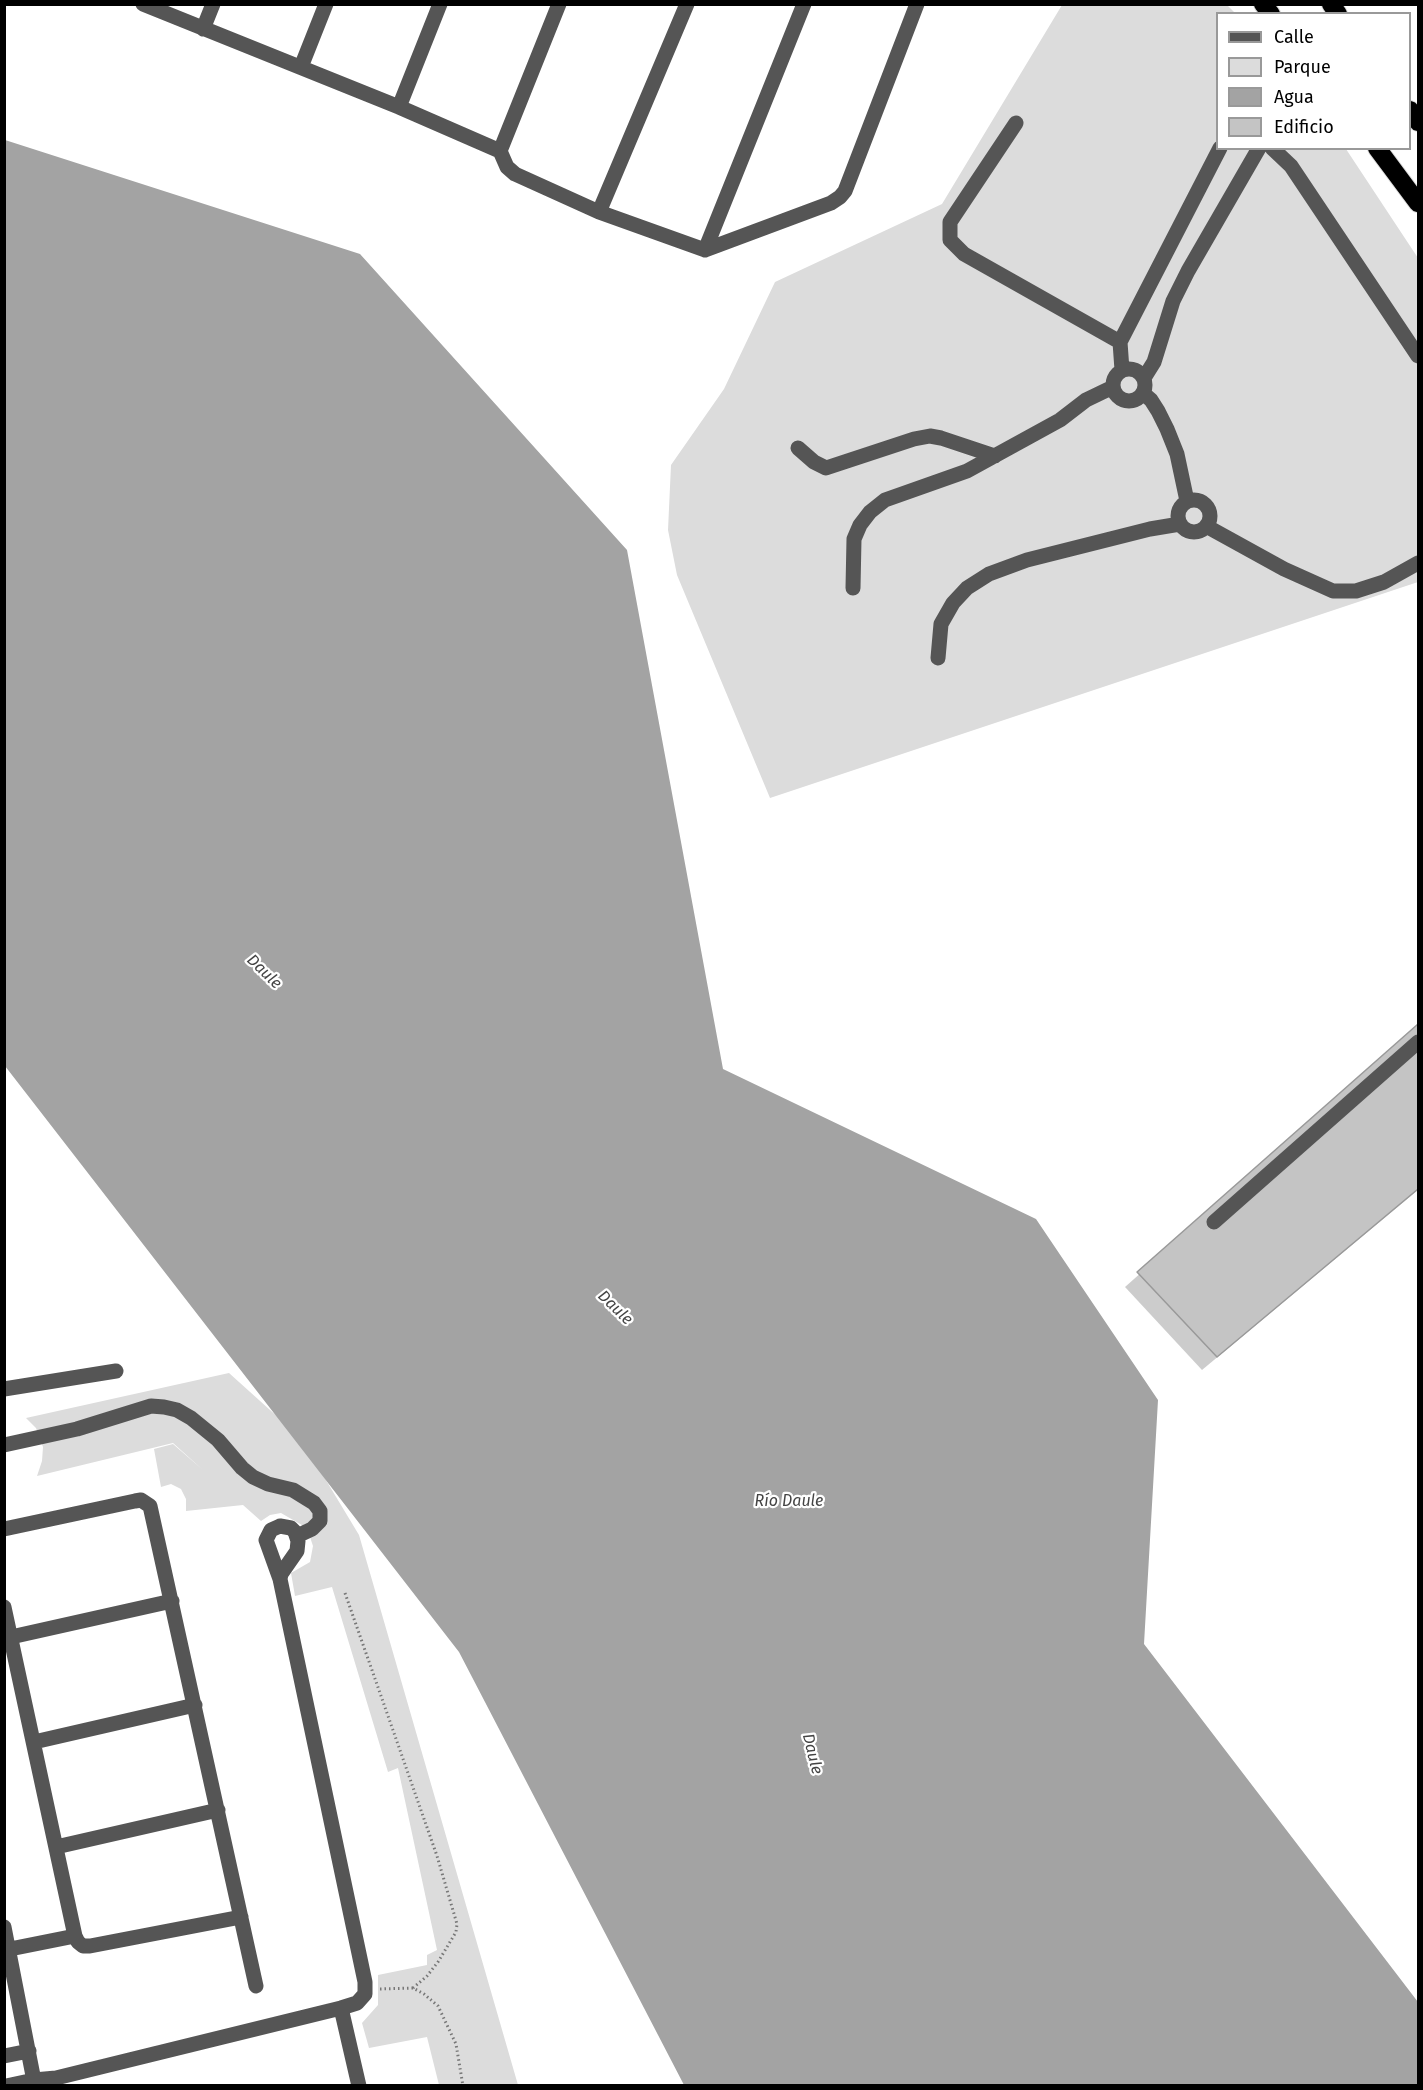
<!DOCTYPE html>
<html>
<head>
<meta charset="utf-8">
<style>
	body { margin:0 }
	#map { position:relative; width:1423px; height:2090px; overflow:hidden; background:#fff; font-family:"Fira Sans",sans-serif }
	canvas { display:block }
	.frame { position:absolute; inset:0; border:6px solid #000; pointer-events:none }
	.legend { position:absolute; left:1216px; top:12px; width:195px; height:138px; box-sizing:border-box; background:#fff; border:2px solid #999; margin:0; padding:8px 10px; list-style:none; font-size:18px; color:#000 }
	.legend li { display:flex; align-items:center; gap:12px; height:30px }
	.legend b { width:30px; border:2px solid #999 }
</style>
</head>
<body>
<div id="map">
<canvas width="1423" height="2090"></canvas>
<div class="frame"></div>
<ul class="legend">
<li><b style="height:8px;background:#555"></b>Calle</li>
<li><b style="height:16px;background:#dcdcdc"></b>Parque</li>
<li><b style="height:16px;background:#a3a3a3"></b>Agua</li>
<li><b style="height:16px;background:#c4c4c4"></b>Edificio</li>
</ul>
</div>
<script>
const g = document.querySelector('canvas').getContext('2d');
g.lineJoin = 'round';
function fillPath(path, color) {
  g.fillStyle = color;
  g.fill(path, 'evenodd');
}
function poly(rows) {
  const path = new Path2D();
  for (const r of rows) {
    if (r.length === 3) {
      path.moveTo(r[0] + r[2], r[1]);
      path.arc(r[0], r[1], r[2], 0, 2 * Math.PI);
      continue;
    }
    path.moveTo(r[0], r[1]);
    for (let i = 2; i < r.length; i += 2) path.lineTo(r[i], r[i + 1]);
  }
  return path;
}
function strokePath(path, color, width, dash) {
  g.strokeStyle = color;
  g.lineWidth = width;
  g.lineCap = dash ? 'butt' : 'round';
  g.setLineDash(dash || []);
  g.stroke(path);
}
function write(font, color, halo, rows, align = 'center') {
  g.font = font + ' "Fira Sans",sans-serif';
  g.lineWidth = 4.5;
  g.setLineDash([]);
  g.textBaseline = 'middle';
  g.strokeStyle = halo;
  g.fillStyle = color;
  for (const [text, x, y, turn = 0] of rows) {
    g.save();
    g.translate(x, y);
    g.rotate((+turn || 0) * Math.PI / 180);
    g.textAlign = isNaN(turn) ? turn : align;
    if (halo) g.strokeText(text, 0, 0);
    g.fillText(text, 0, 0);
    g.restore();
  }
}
fillPath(poly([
	[1062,5,1227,5,1235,13,1218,14,1218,148,1346,149,1418,258,1418,582,770,798,677,575,668,530,671,465,724,389,775,282,942,204],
	[229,1373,300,1437,359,1535,518,2085,439,2085,427,2037,369,2048,362,2023,378,2005,378,1975,427,1965,427,1955,437,1950,398,1768,388,1772,332,1587,295,1596,291,1573,310,1562,313,1546,307,1528,281,1513,270,1515,261,1521,243,1505,186,1511,186,1499,181,1489,171,1484,161,1487,154,1449,173,1444,203,1470,173,1443,37,1476,42,1461,43,1447,36,1428,26,1418]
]), '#dcdcdc');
fillPath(poly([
	[5,140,360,254,627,550,723,1069,1036,1219,1158,1400,1144,1644,1418,2002,1418,2085,684,2085,459,1652,5,1066]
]), '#a3a3a3');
fillPath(poly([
	[1418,1026,1418,1190,1202,1370,1125,1287]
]), '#0003');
const building = poly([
	[1418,1024,1418,1189,1217,1357,1137,1272,1418,1024]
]);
fillPath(building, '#c4c4c4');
strokePath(building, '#999', 1.5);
const highway = poly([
	[1263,4,1271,14],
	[1331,4,1338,14],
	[1410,110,1418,122],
	[1377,148,1418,203]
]);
strokePath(highway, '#dbdbdb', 20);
strokePath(poly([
	[345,1593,437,1856,457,1924,456,1932,438,1962,427,1976,413,1988],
	[380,1989,413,1988,424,1994,438,2006,456,2044,463,2086]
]), '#777', 3, [1.5, 3]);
strokePath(poly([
	[143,4,399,107],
	[440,4,399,107,500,151],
	[559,4,500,151,507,167,515,174,599,212],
	[687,4,599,212,705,250,831,203,840,197,845,191,917,4],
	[203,29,213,4],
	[301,67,326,4],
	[1016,123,950,222,950,240,964,254,1120,342],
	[1272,148,1291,166,1418,356],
	[705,250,804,4],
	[1129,385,16],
	[1122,370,1120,342,1220,148],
	[1144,378,1154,362,1173,301,1188,271,1259,148],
	[1144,394,1151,400,1158,411,1167,429,1177,454,1187,501],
	[798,448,814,462,826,468,914,439,930,436,941,438,995,456],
	[1194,516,16],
	[1206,526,1284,569,1333,591,1356,591,1384,582,1418,563],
	[853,588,854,539,860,525,870,512,885,500,967,471,1060,420,1086,400,1113,387],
	[938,658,941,624,953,603,967,588,989,574,1027,560,1150,529,1180,524],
	[1214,1222,1418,1042],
	[4,1389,116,1371],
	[4,1445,77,1429,151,1406,164,1407,177,1410,191,1418,218,1440,242,1468,253,1477,268,1484,293,1490,314,1503,320,1511,320,1521,312,1529,297,1536],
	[280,1526,291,1528,295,1532,298,1541,297,1551,281,1574,280,1579,266,1540,271,1530,280,1526],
	[4,1529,135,1501,141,1500,150,1506,256,1986],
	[4,1607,75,1936,78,1942,83,1946,90,1946,241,1917],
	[11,1637,172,1601],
	[34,1742,195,1705],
	[56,1847,218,1810],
	[4,1927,35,2086],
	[10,1949,75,1936],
	[341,2008,359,2086],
	[4,2056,29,2051],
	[6,2086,34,2080,56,2078,341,2008,357,2003,365,1994,365,1982,280,1579]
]), '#555', 15);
strokePath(highway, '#000', 18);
write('italic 16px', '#444', '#fff', [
	["Daule",264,972,44],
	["Daule",615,1308,44],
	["Río Daule",789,1502],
	["Daule",812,1754,76]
]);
</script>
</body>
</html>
